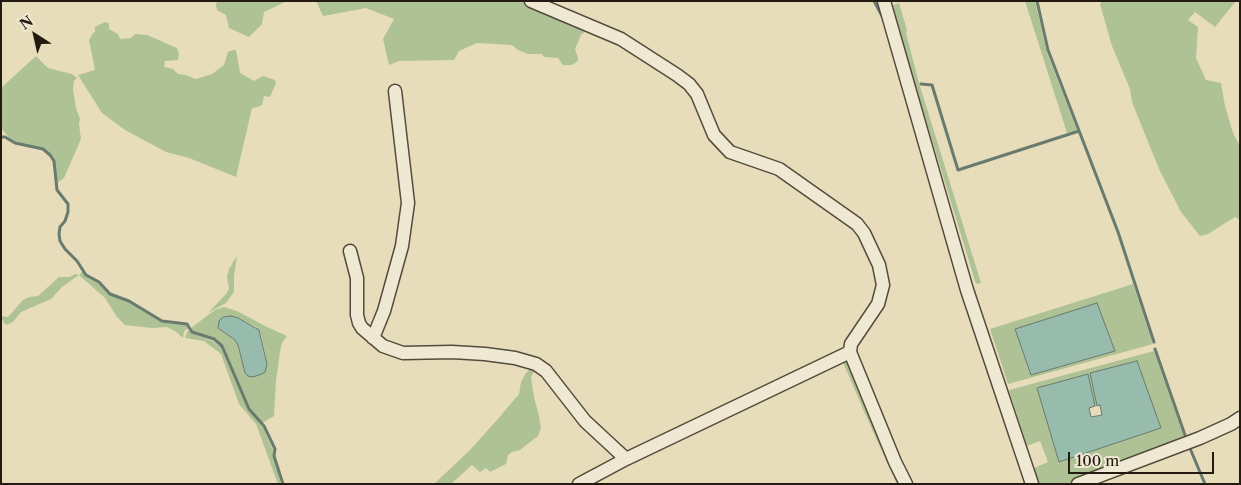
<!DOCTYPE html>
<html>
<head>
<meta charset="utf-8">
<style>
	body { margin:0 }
	#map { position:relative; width:1241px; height:485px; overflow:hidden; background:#e7ddbb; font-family:"Libre Caslon Text",serif }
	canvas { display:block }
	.frame { position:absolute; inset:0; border:2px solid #231a12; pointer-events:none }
	.north { position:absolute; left:10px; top:10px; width:50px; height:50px; -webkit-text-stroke:4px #efe9d3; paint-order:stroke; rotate:325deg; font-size:14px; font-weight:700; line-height:20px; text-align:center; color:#231a12 }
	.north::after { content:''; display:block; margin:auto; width:18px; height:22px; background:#231a12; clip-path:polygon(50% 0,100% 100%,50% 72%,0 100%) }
	.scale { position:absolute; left:1068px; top:452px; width:146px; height:22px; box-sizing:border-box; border:2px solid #231a12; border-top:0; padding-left:6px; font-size:15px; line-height:18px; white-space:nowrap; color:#231a12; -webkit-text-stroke:4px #efe9d3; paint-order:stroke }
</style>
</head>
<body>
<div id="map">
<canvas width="1241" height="485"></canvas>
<div class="frame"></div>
<div class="north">N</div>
<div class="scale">100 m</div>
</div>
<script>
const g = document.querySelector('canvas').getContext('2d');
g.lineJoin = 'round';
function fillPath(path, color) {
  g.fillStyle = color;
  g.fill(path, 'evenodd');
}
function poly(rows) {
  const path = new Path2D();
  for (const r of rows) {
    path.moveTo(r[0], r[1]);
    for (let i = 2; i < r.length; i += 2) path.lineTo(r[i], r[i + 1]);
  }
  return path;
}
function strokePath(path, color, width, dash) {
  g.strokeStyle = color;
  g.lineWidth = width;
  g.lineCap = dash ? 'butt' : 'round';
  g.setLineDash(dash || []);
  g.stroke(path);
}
fillPath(poly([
	[217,1,287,1,264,12,262,24,249,37,229,28,226,15,217,10,216,5],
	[316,1,526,1,589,28,581,35,575,49,578,58,578,61,572,65,563,65,558,58,544,57,542,54,528,54,518,50,512,45,477,43,459,51,454,60,399,61,389,65,383,39,394,19,366,8,323,16],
	[1025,1,1035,1,1047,53,1077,130,1067,133],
	[1102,1,1236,1,1215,27,1195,12,1188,20,1198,27,1196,58,1206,80,1221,83,1225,106,1233,133,1240,146,1240,220,1235,217,1208,234,1200,236,1181,212,1159,169,1132,102,1130,89,1112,46,1100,4],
	[899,3,907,30,906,33,919,83,981,283,976,284,891,6],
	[105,22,109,23,109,29,118,34,120,39,131,38,135,34,147,35,177,48,179,54,178,60,165,61,164,67,173,69,178,74,186,75,196,79,212,74,224,65,228,52,233,50,236,50,240,73,254,81,263,76,275,80,276,83,270,97,264,96,262,105,258,107,252,108,236,177,189,158,166,152,125,130,102,113,78,75,95,70,89,40,93,33,95,32,95,27],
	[36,56,48,68,72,74,77,78,74,81,73,89,76,108,80,119,79,124,81,139,64,178,57,183,54,160,50,154,43,149,15,143,10,139,1,128,1,88],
	[237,256,234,276,234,292,226,303,208,313,227,293,229,288,227,277,229,269],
	[83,271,86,275,98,283,110,294,129,302,162,321,187,324,189,328,184,331,183,338,175,331,167,327,152,328,125,325,117,317,105,298,79,275,62,287,51,299,21,312,13,322,6,325,1,318,1,316,8,317,23,300,29,297,38,296,59,277,70,277,75,274,79,275],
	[1133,284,1153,344,1008,384,990,329],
	[224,307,237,311,265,326,287,336,282,343,280,352,276,381,274,416,262,423,249,408,223,346,214,339,193,331,191,328,215,310],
	[238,318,256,327,261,335,266,357,245,373,238,345,235,340,218,328],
	[189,330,196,335,212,341,221,347,248,409,262,426,273,450,274,457,281,484,278,484,275,476,256,424,239,404,221,354,204,341,185,338,187,332],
	[1154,351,1185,440,1066,484,1038,484,1034,468,1048,462,1040,441,1027,446,1009,390],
	[1090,373,1161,428,1059,462,1088,374,1095,406,1097,406],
	[847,357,902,484,897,484,895,480,866,416,842,360],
	[537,367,531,377,534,397,539,416,541,428,538,436,520,450,512,452,508,455,506,464,490,472,486,468,480,472,472,465,451,484,434,484,469,451,497,420,519,394,521,382,526,373,531,368]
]), '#afc295');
const water = poly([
	[1097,303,1115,351,1031,375,1015,329,1097,303],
	[231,316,238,318,259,330,267,364,265,372,262,374,253,377,248,376,245,373,238,345,235,340,218,328,219,321,223,317,231,316],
	[1137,361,1161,428,1059,462,1037,388,1088,374,1095,406,1089,408,1091,417,1102,415,1100,405,1097,406,1090,373,1137,361]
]);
fillPath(water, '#97bcad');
strokePath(water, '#697b6f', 1);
strokePath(poly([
	[874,1,882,16],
	[1037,1,1048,50,1118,232,1154,342],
	[921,84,932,85,958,170,1079,131],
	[1,137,5,137,15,143,43,149,50,155,54,161,57,190,68,204,68,212,65,221,60,227,59,234,60,241,65,249,77,261,86,275,99,282,110,294,129,301,162,321,187,324,192,332,214,339,222,346,249,409,264,426,275,449,274,456,283,484],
	[1155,349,1186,438],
	[1189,446,1205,484]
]), '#697b6f', 3);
const minor = poly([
	[531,1,621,39,677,75,689,84,697,94,714,135,730,152,779,169,857,224,864,233,879,265,883,285,878,304,851,344,850,352,895,462,906,484],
	[884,1,967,290,1032,484],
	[350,251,357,278,357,315,359,323,362,328,383,346,403,353,452,352,485,354,515,358,536,364,546,371,585,421,626,459],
	[373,338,384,311,402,246,408,203,395,91],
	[579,484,626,459,850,352],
	[1078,484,1200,438,1231,424,1240,418]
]);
strokePath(minor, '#544b3c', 15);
strokePath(minor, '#efe9d3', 12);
</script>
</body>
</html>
